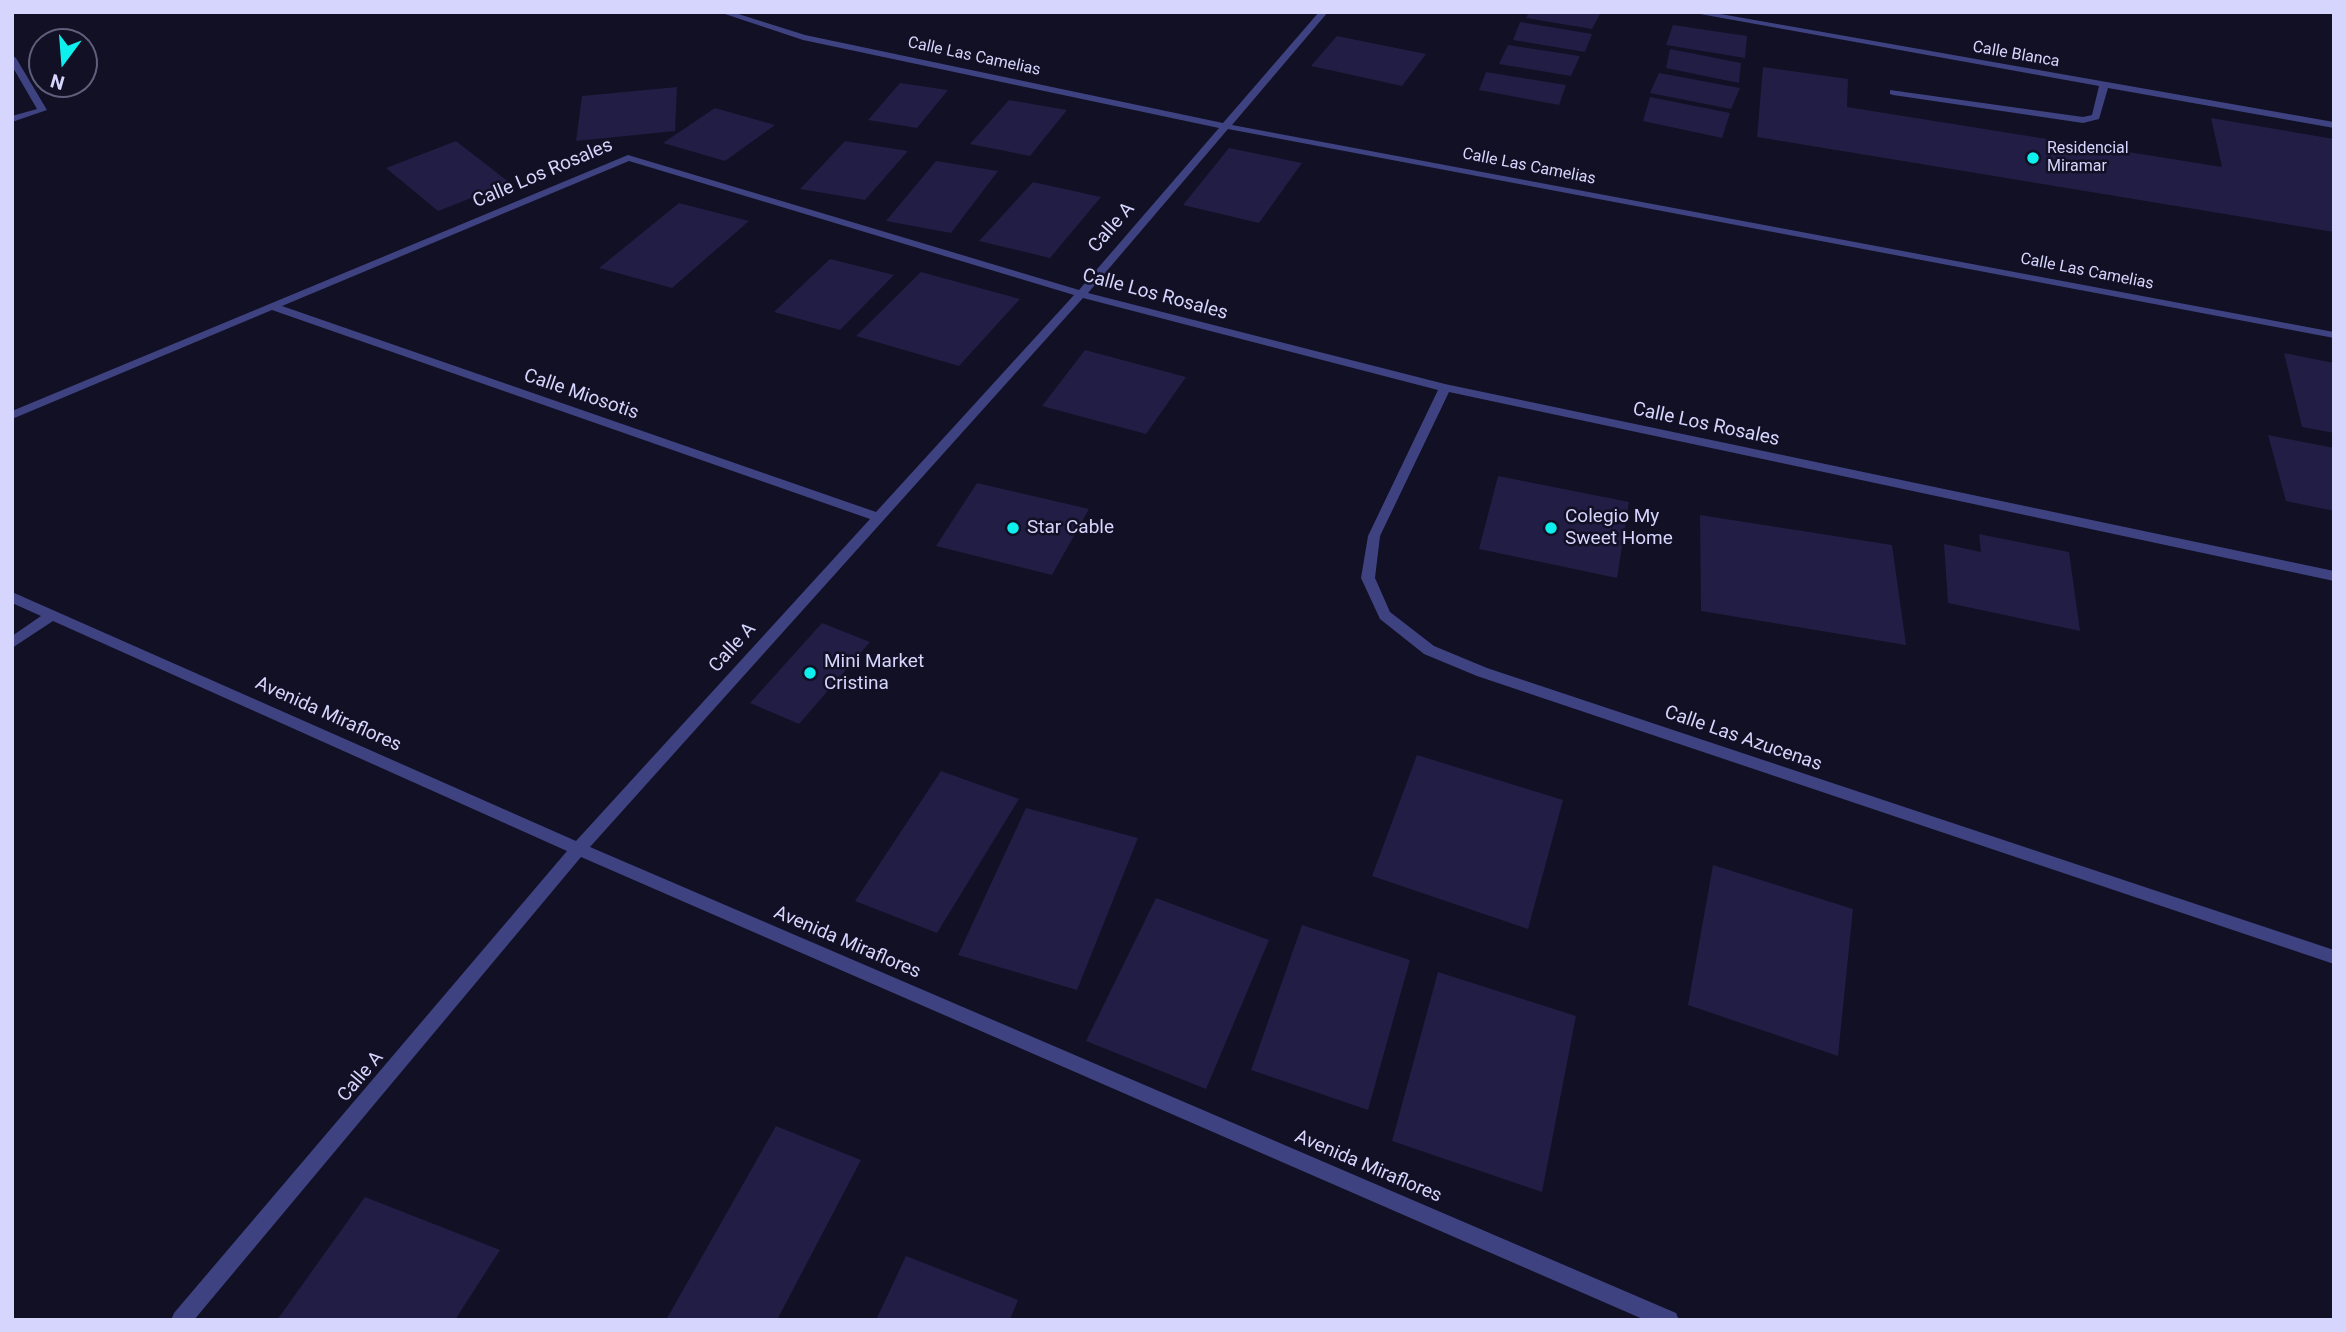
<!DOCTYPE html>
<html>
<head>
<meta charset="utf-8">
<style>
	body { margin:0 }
	#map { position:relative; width:2346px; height:1332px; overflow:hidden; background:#111024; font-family:Roboto,sans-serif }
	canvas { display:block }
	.frame { position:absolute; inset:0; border:14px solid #d5d5fd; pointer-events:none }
	.north { position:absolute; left:28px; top:28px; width:70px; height:70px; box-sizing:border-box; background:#111024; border:2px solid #5f5f7b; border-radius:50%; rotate:196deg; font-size:19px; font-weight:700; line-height:28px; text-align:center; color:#d5d5fd }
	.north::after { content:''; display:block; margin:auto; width:24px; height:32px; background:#0ef0ed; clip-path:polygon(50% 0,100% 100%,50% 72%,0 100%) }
</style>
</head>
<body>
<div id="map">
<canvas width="2346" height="1332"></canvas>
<div class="frame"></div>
<div class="north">N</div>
</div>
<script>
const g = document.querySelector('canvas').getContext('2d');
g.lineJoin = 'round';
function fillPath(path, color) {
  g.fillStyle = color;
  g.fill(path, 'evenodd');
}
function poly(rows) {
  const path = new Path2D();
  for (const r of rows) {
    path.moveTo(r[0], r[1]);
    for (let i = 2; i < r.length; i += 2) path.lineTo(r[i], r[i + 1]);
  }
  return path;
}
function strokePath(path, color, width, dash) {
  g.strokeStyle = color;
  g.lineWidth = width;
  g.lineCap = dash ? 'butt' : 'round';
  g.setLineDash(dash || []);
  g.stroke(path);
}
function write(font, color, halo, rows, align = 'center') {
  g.font = font + ' Roboto,sans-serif';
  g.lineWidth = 5;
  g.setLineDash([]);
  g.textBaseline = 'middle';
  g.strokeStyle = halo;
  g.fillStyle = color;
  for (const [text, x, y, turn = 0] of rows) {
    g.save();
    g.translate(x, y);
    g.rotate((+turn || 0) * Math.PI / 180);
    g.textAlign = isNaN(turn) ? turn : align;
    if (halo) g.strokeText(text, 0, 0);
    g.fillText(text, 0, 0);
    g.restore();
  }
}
fillPath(poly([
	[1529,12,1601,12,1592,29,1526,18],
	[1520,22,1592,34,1585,52,1513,40],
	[1673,25,1747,36,1745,58,1666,45],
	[1337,36,1426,54,1402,86,1311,66],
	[1508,45,1580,56,1571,76,1499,64],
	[1670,49,1741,63,1739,83,1666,68],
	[1763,67,1848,79,1847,107,2222,167,2211,118,2334,139,2334,232,1757,137],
	[1486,72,1566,85,1559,105,1479,90],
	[1659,73,1740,88,1731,109,1650,93],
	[900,83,948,90,917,128,868,120],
	[677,87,675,131,576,141,582,96],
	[1650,97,1730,113,1722,138,1643,121],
	[1009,100,1067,110,1030,156,970,144],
	[715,108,775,125,725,161,663,143],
	[456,141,510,183,438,211,386,168],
	[845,141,908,151,865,200,800,189],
	[1229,148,1302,163,1259,223,1183,205],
	[936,161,998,171,951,233,886,221],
	[1033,182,1101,197,1050,258,979,241],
	[679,203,749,221,672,288,599,268],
	[830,259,894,275,840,330,774,312],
	[921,272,1020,299,959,366,856,336],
	[1085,350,1186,377,1146,434,1042,406],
	[2284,353,2334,363,2334,433,2302,427],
	[2268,435,2334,448,2334,511,2286,501],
	[1498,476,1629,502,1617,578,1479,549],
	[977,483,1089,509,1052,575,936,546],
	[1700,515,1892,545,1906,645,1701,611],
	[1979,534,2069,552,2080,631,1948,603,1944,544,1981,552],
	[822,623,870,642,799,724,750,703],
	[1417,755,1563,800,1528,929,1372,876],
	[941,771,1019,799,937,933,855,901],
	[1026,808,1138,838,1077,990,958,955],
	[1713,865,1853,909,1838,1056,1688,1005],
	[1156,898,1269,940,1206,1089,1086,1041],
	[1302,925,1410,960,1368,1110,1251,1070],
	[1438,972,1576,1016,1542,1192,1392,1141],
	[776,1126,861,1160,777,1320,666,1320],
	[365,1197,500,1250,455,1320,277,1320],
	[906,1256,1018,1300,1010,1320,876,1320]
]), '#211d44');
fillPath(poly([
	[12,55,16,58,47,110,12,122,12,116,37,109,12,66,12,55]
]), '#3e4280');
fillPath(poly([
	[719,12,732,12,805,35,1223,123,1319,12,1328,12,1232,125,2334,332,2334,338,1228,129,1088,293,1445,384,2334,571,2334,581,1449,392,1380,536,1375,578,1390,612,1434,646,1487,668,2334,950,2334,964,1477,676,1424,654,1380,619,1361,578,1368,536,1438,390,1083,298,590,847,1676,1313,1679,1320,1645,1320,581,857,194,1320,171,1320,174,1313,567,851,53,621,12,648,12,636,41,616,12,603,12,592,576,841,870,519,272,310,12,419,12,411,628,155,1079,290,1219,128,803,40,719,12],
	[629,161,1074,295,876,512,282,306,629,161],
	[1689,12,1709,12,2334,122,2334,128,2108,88,2099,119,2083,123,1893,95,1890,94,1890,90,2083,117,2092,115,2099,86,1689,12]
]), '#3e4280');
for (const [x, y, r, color] of [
	[2033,158,7,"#0ef0ed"],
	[1013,528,7,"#0ef0ed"],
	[1551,528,7,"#0ef0ed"],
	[810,673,7,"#0ef0ed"]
]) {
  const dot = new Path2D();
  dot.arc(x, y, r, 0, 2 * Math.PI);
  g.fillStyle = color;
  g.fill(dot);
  strokePath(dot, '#111024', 2.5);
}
write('16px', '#d5d5fd', '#111024', [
	["Calle Blanca",2016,55,10],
	["Calle Las Camelias",974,57,12],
	["Calle Las Camelias",1529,167,11],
	["Calle Las Camelias",2087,272,11]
]);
write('16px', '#d5d5fd', '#111024', [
	["Residencial",2047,149],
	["Miramar",2047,167]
], 'left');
write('19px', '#d5d5fd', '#111024', [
	["Calle Los Rosales",543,174,-23],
	["Calle A",1112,228,-49],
	["Calle Los Rosales",1155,295,15],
	["Calle Miosotis",581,395,19],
	["Calle Los Rosales",1706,425,12],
	["Calle A",733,648,-48],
	["Avenida Miraflores",328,715,24],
	["Calle Las Azucenas",1743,739,19],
	["Avenida Miraflores",847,943,23],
	["Calle A",361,1077,-50],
	["Avenida Miraflores",1368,1167,23]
]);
write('19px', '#d5d5fd', '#111024', [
	["Colegio My",1565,517],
	["Sweet Home",1565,539],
	["Star Cable",1027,528],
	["Mini Market",824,662],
	["Cristina",824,684]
], 'left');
</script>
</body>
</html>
